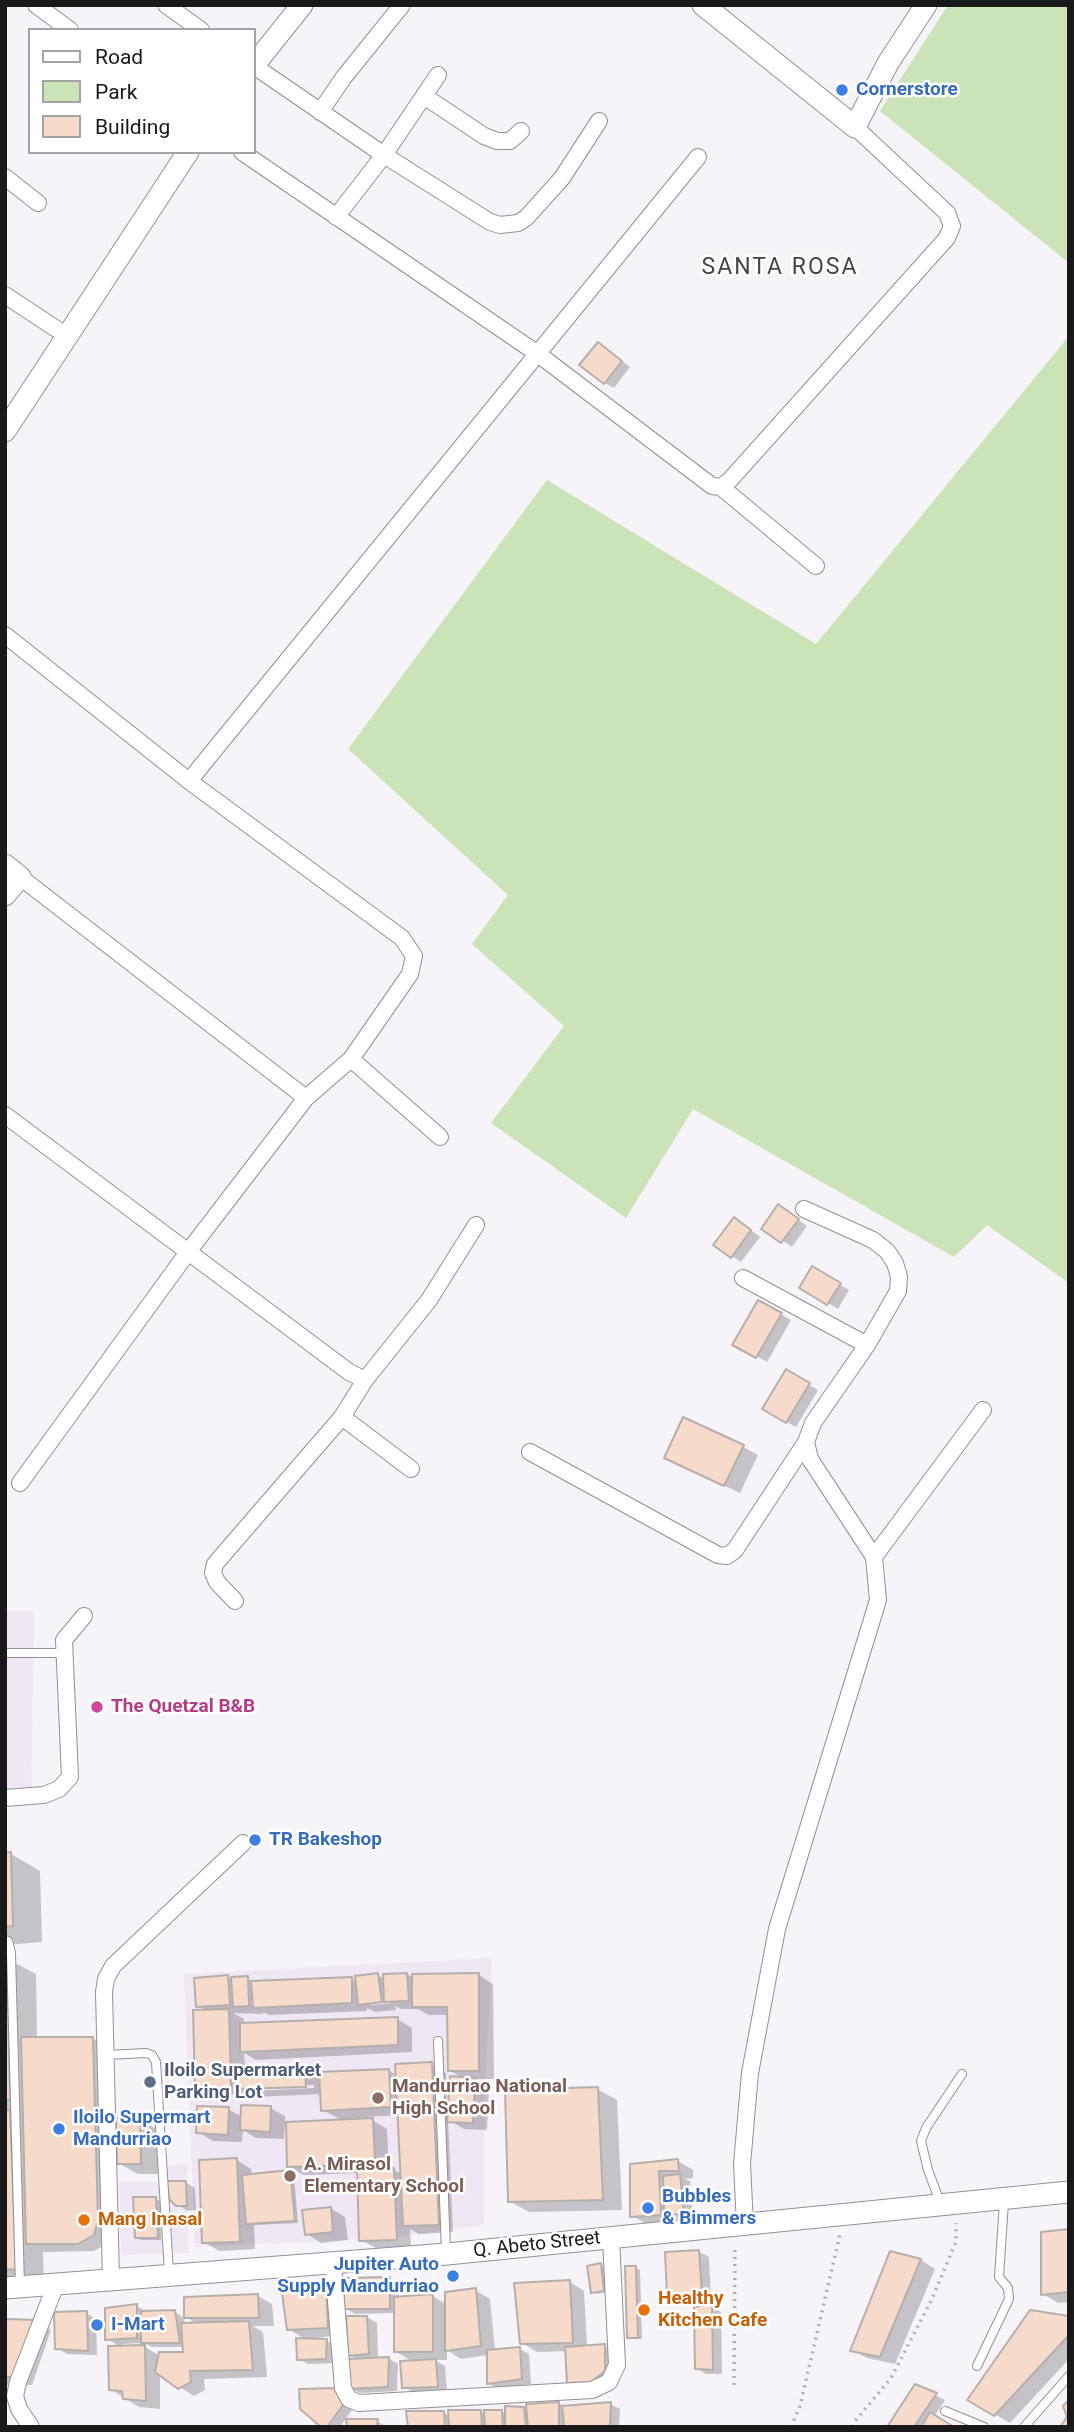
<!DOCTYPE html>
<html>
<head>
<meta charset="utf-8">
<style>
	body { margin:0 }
	#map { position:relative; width:1074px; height:2432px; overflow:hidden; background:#f7f4f9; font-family:Roboto,sans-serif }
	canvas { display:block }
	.frame { position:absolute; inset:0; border:7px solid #19181a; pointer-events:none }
	.legend { position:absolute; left:28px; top:28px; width:228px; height:126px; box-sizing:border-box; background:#fff; border:2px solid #a3a3a3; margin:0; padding:9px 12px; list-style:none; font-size:21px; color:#19181a }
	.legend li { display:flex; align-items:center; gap:14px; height:35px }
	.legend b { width:35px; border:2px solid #a3a3a3 }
</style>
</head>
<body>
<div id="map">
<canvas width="1074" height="2432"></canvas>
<div class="frame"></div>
<ul class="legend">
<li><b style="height:9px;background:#fff"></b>Road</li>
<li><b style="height:19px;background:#cae3b7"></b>Park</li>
<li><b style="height:19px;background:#f6dbcb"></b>Building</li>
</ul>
</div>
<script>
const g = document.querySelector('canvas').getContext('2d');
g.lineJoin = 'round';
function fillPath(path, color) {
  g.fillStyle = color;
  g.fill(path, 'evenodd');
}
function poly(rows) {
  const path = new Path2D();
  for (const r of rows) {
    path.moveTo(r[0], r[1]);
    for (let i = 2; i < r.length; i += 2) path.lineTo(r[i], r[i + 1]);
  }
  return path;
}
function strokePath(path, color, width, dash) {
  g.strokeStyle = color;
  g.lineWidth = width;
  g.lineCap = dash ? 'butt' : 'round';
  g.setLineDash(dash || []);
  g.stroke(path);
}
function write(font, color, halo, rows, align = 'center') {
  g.font = font + ' Roboto,sans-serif';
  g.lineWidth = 5;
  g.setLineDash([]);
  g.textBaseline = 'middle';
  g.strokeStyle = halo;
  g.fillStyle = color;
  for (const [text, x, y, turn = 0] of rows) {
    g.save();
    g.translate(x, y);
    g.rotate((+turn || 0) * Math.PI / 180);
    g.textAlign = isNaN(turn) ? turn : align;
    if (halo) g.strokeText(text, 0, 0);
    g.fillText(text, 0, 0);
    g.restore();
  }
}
fillPath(poly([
	[5,1611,34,1611,31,1805,5,1805],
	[492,1958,485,2087,484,2225,390,2238,195,2247,184,1974],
	[189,2163,186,2181,189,2253,121,2255,119,2182,164,2182,164,2167]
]), '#efe7f3');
fillPath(poly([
	[948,5,1069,5,1069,263,880,111],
	[1069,336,1069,1283,987,1225,954,1257,693,1109,626,1218,491,1123,564,1026,472,944,508,895,348,749,547,480,816,644]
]), '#cae3b7');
fillPath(poly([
	[607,349,630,367,614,388,605,383],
	[788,1212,807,1226,792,1247,763,1228],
	[744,1225,760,1237,741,1262,716,1245],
	[813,1269,849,1290,838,1309,801,1287],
	[759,1302,791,1320,767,1362,735,1344],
	[786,1372,818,1390,796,1427,765,1409],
	[743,1447,758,1455,740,1493,681,1465],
	[5,1854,11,1854,40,1871,42,1942,5,1945],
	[5,1958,36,1974,37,2039,92,2038,107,2047,108,2243,94,2251,43,2252,44,2285,5,2287],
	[407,1974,414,1978,479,1975,493,1984,494,2079,474,2079,489,2088,487,2130,464,2129,448,2120,453,2232,419,2234,410,2229,411,2247,376,2248,361,2240,359,2173,304,2175,289,2166,288,2124,285,2124,284,2139,256,2138,243,2130,242,2142,213,2141,198,2132,228,2109,242,2117,270,2108,285,2116,285,2123,343,2121,323,2110,322,2094,253,2097,245,2092,245,2095,211,2095,197,2087,207,2011,198,2006,228,1977,231,1979,247,1978,255,1983,351,1978,357,1982,377,1975,385,1979],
	[390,1999,391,2003,371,2005,371,2002],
	[395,2006,401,2009,418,2009,429,2015,449,2015,449,2070,464,2079,450,2103,447,2103,446,2073,431,2064,398,2076,388,2070,322,2079,304,2069,245,2071,244,2053,256,2060,412,2052,412,2028,397,2019,244,2024,244,2019,233,2013,263,2014,263,2012,269,2015,367,2011,367,2008,375,2012,396,2010],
	[314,2085,314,2088,250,2091,250,2087],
	[399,2115,402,2174,394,2170,389,2170,387,2129,367,2117],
	[597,2089,617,2100,622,2210,529,2212,509,2201],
	[140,2120,160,2131,161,2174,138,2174,118,2163],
	[237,2160,251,2169,252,2175,290,2172,294,2175,298,2223,254,2225,255,2249,219,2251,204,2242],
	[678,2161,693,2170,693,2178,684,2179,690,2181,693,2218,675,2219,675,2222,646,2224,632,2215,632,2165],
	[185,2182,195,2188,196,2210,188,2211,178,2205],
	[156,2199,160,2201,161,2240,141,2240,136,2237],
	[330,2208,345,2217,348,2240,321,2243,307,2234],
	[1069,2231,1069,2302,1058,2303,1043,2294],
	[699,2252,709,2257,711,2299,679,2301,669,2296],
	[891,2254,921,2260,935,2269,895,2364,867,2358,852,2350],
	[601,2265,605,2268,608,2292,597,2294,593,2292],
	[635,2267,640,2270,642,2339,633,2339,628,2337],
	[389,2279,399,2284,399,2298,432,2296,447,2304,475,2290,490,2299,495,2351,520,2349,529,2354,531,2384,498,2389,488,2383,488,2355,461,2359,447,2350,447,2360,434,2360,445,2366,447,2391,413,2392,403,2387,413,2362,395,2351,395,2313,355,2314,345,2308],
	[570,2282,584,2291,587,2347,604,2346,614,2351,614,2376,578,2387,569,2382,567,2351,537,2352,522,2343],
	[325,2285,340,2294,342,2335,305,2339,288,2329],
	[258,2296,272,2304,274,2326,253,2326,263,2332,267,2377,204,2379,205,2390,194,2396,160,2374,160,2409,139,2407,110,2389,121,2347,107,2339,136,2306,146,2311,175,2312,184,2318,185,2325,198,2325,186,2317],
	[144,2343,152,2347,122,2347,122,2344],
	[145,2347,185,2347,185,2354,160,2356],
	[712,2306,721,2312,722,2374,706,2374,697,2368],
	[86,2313,96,2319,97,2355,67,2354,57,2348],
	[367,2317,377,2323,378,2359,388,2358,398,2364,397,2391,360,2393,350,2388,359,2360,350,2355],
	[1069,2317,1069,2359,1010,2423,970,2400],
	[5,2320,36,2321,51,2330,32,2385,5,2385],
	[298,2340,327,2341,336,2346,336,2363,308,2364,299,2359],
	[916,2386,945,2400,934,2417,951,2427,889,2427],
	[346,2395,354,2407,340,2427,323,2427],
	[559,2403,566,2407,610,2404,620,2409,619,2427,409,2427,444,2413,450,2416,481,2412,486,2415,502,2412,507,2415,524,2408,528,2411],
	[377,2421,387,2427,348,2427]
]), '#0003');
const building = poly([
	[598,342,622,361,604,384,579,365,598,342],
	[778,1204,799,1219,781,1243,761,1229,778,1204],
	[734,1217,751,1230,731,1258,713,1245,734,1217],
	[812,1266,841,1283,827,1305,799,1288,812,1266],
	[758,1300,782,1313,756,1358,732,1345,758,1300],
	[786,1369,810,1383,786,1423,762,1409,786,1369],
	[683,1417,744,1445,724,1486,664,1458,683,1417],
	[11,1852,13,1926,5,1927,5,1853,11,1852],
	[5,1956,7,1956,10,2100,5,2100,5,1956],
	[378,1973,382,2002,358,2005,355,1976,378,1973],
	[407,1973,409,2001,384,2002,383,1974,407,1973],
	[479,1973,479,2071,448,2071,447,2007,412,2007,412,1974,479,1973],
	[228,1975,230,2005,196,2007,194,1978,228,1975],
	[248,1976,249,2006,233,2007,231,1977,248,1976],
	[352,1977,352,2003,253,2008,251,1981,352,1977],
	[229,2009,231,2087,195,2088,193,2010,229,2009],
	[398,2017,398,2045,240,2052,240,2023,398,2017],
	[21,2037,93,2037,98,2220,94,2235,78,2244,26,2244,21,2037],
	[432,2062,439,2225,403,2226,395,2064,432,2062],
	[305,2067,306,2087,236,2089,235,2069,305,2067],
	[389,2069,391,2107,321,2111,319,2072,389,2069],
	[450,2076,475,2078,473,2123,447,2122,450,2076],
	[598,2087,603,2200,508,2202,505,2090,598,2087],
	[241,2105,271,2106,270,2132,240,2130,241,2105],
	[197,2106,229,2107,228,2135,196,2133,197,2106],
	[5,2110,10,2110,16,2269,5,2270,5,2110],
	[116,2118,140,2118,141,2164,117,2164,116,2118],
	[373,2118,375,2164,287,2167,286,2122,373,2118],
	[237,2158,240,2242,202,2243,199,2160,237,2158],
	[678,2159,679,2171,659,2171,661,2215,630,2217,630,2164,678,2159],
	[394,2168,397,2240,359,2241,357,2169,394,2168],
	[290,2170,295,2221,246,2224,242,2175,290,2170],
	[680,2174,684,2214,664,2215,663,2176,680,2174],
	[167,2181,186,2181,187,2206,176,2206,169,2199,167,2181],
	[133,2197,156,2197,158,2238,135,2238,133,2197],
	[331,2207,333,2232,305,2235,302,2210,331,2207],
	[1069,2229,1069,2292,1041,2295,1041,2232,1069,2229],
	[699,2250,702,2295,667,2297,665,2252,699,2250],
	[890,2251,921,2259,880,2357,850,2351,890,2251],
	[601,2263,604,2291,591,2293,587,2266,601,2263],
	[625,2266,636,2266,638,2338,627,2338,625,2266],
	[390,2277,390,2309,343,2309,344,2278,390,2277],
	[570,2280,573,2343,520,2344,514,2283,570,2280],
	[326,2283,328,2328,287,2330,281,2286,326,2283],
	[476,2288,481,2346,445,2351,445,2292,476,2288],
	[258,2294,259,2318,184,2318,184,2297,258,2294],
	[433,2294,433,2352,394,2352,394,2297,433,2294],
	[137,2304,137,2338,105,2340,105,2308,137,2304],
	[712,2304,713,2370,695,2369,694,2307,712,2304],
	[175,2310,180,2343,141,2343,141,2311,175,2310],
	[1030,2310,1069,2316,1069,2335,994,2416,967,2400,1030,2310],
	[87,2311,88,2351,55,2349,54,2312,87,2311],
	[346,2316,367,2316,369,2354,348,2356,346,2316],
	[5,2319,37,2320,17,2377,5,2377,5,2319],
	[249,2321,253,2370,190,2371,191,2382,178,2389,155,2372,159,2352,183,2352,181,2323,249,2321],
	[296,2338,327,2339,326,2359,297,2360,296,2338],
	[605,2344,605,2371,591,2382,567,2383,565,2347,605,2344],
	[145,2345,146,2401,123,2399,122,2391,109,2390,108,2346,145,2345],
	[520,2347,522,2379,487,2384,487,2350,520,2347],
	[389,2357,388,2387,348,2389,348,2359,389,2357],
	[436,2359,438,2387,402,2388,400,2361,436,2359],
	[915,2384,937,2393,914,2427,887,2427,915,2384],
	[336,2388,346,2401,327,2427,321,2427,300,2409,299,2389,336,2388],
	[1069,2400,1069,2427,1060,2427,1067,2417,1063,2406,1069,2400],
	[559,2402,559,2427,528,2427,526,2404,559,2402],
	[611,2402,610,2427,564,2427,562,2406,611,2402],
	[505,2406,524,2407,526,2427,505,2427,505,2406],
	[448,2410,481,2410,482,2427,449,2427,448,2410],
	[484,2410,502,2410,503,2427,485,2427,484,2410],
	[406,2411,444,2411,445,2427,408,2427,406,2411],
	[930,2412,954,2427,921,2427,930,2412],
	[346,2419,378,2419,377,2427,347,2427,346,2419]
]);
fillPath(building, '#f6dbcb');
strokePath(building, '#b4afab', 2);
const lane = poly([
	[5,1653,64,1653],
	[5,1940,8,1941,11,1953,20,2286],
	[438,2041,446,2251],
	[106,2055,146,2053,152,2055,156,2062,169,2273],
	[940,2202,928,2170,921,2141,926,2128,962,2074],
	[977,2366,1009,2299,1008,2288,999,2277,1004,2202],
	[945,2411,984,2427],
	[1024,2427,1069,2376]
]);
const street = poly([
	[36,5,70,30],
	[166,5,201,30],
	[254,66,384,155,490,222,500,225,518,223,526,218,562,178,599,121],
	[424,96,484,136,497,141,510,141,521,131],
	[320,112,344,77,402,5],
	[242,152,538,354,712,486,721,487,729,481,947,238,952,226,947,213,855,127],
	[5,177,38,203],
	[336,217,384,155,438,75],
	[5,295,67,336],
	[721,487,816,566],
	[5,635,189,781,402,938,414,956,410,974,351,1059,306,1098,188,1252,20,1483],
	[189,781,698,157],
	[20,877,306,1098],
	[351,1059,440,1137],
	[5,1115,349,1372,365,1380,342,1417,215,1564,213,1573,217,1582,235,1601],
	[743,1278,867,1345],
	[365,1380,429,1300,476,1225],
	[342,1417,411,1469],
	[530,1452,718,1555,727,1556,735,1550,806,1442],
	[874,1557,983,1410],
	[5,1798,44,1795,59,1789,70,1777,64,1640,84,1616],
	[745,2225,742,2164,750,2073,777,1929,878,1600,874,1557,810,1459,806,1442,813,1423,867,1345,898,1291,899,1277,895,1263,887,1251,873,1240,804,1209],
	[333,2264,343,2388,349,2399,359,2403,592,2390,609,2382,617,2365,611,2238],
	[111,2279,104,1992,106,1979,113,1966,243,1843],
	[31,2427,19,2409,15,2396,18,2382,56,2284]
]);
const secondary = poly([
	[703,5,855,127,888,63,926,5],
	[254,65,302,5],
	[5,431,188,152],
	[5,865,20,877,5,895],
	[5,2288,447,2254,1069,2192]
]);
strokePath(lane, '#929094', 10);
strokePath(street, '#929094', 18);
strokePath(secondary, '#929094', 23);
strokePath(poly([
	[734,2385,735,2245],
	[791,2427,800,2406,840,2234],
	[853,2427,856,2420,891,2378,931,2301,956,2242,956,2223]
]), '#afadb1', 3.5, [2, 5]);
strokePath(lane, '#fff', 8);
strokePath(street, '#fff', 16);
strokePath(secondary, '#fff', 21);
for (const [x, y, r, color] of [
	[842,90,7,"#3f7fe0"],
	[97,1707,7,"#d1479c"],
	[255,1840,7,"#3f7fe0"],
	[150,2082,7,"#5c6f8a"],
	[378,2098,7,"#8d6e63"],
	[59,2129,7,"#3f7fe0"],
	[290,2176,7,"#8d6e63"],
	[648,2208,7,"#3f7fe0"],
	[84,2220,7,"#e8710a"],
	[453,2276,7,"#3f7fe0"],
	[644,2310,7,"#e8710a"],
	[97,2325,7,"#3f7fe0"]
]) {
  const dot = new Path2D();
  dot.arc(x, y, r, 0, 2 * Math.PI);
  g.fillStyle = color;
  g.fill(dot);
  strokePath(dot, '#fff', 2.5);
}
write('bold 19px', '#366cbe', '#fff', [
	["Cornerstore",856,90],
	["TR Bakeshop",269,1840],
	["Iloilo Supermart",73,2118],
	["Mandurriao",73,2140],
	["Bubbles",662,2197],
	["& Bimmers",662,2219],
	["Jupiter Auto",439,2265,"right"],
	["Supply Mandurriao",439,2287,"right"],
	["I-Mart",111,2325]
], 'left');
write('bold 19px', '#b23c85', '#fff', [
	["The Quetzal B&B",111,1707]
], 'left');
write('bold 19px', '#4e5e75', '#fff', [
	["Iloilo Supermarket",164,2071],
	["Parking Lot",164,2093]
], 'left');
write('bold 19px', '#785e54', '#fff', [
	["Mandurriao National",392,2087],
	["High School",392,2109],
	["A. Mirasol",304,2165],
	["Elementary School",304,2187]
], 'left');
write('bold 19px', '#c56008', '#fff', [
	["Mang Inasal",98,2220],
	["Healthy",658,2299],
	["Kitchen Cafe",658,2321]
], 'left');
write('19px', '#19181a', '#fff', [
	["Q. Abeto Street",537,2245,-6]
]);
g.letterSpacing = '2px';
write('23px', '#464448', '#fff', [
	["SANTA ROSA",780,268]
]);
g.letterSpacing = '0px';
</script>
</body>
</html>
